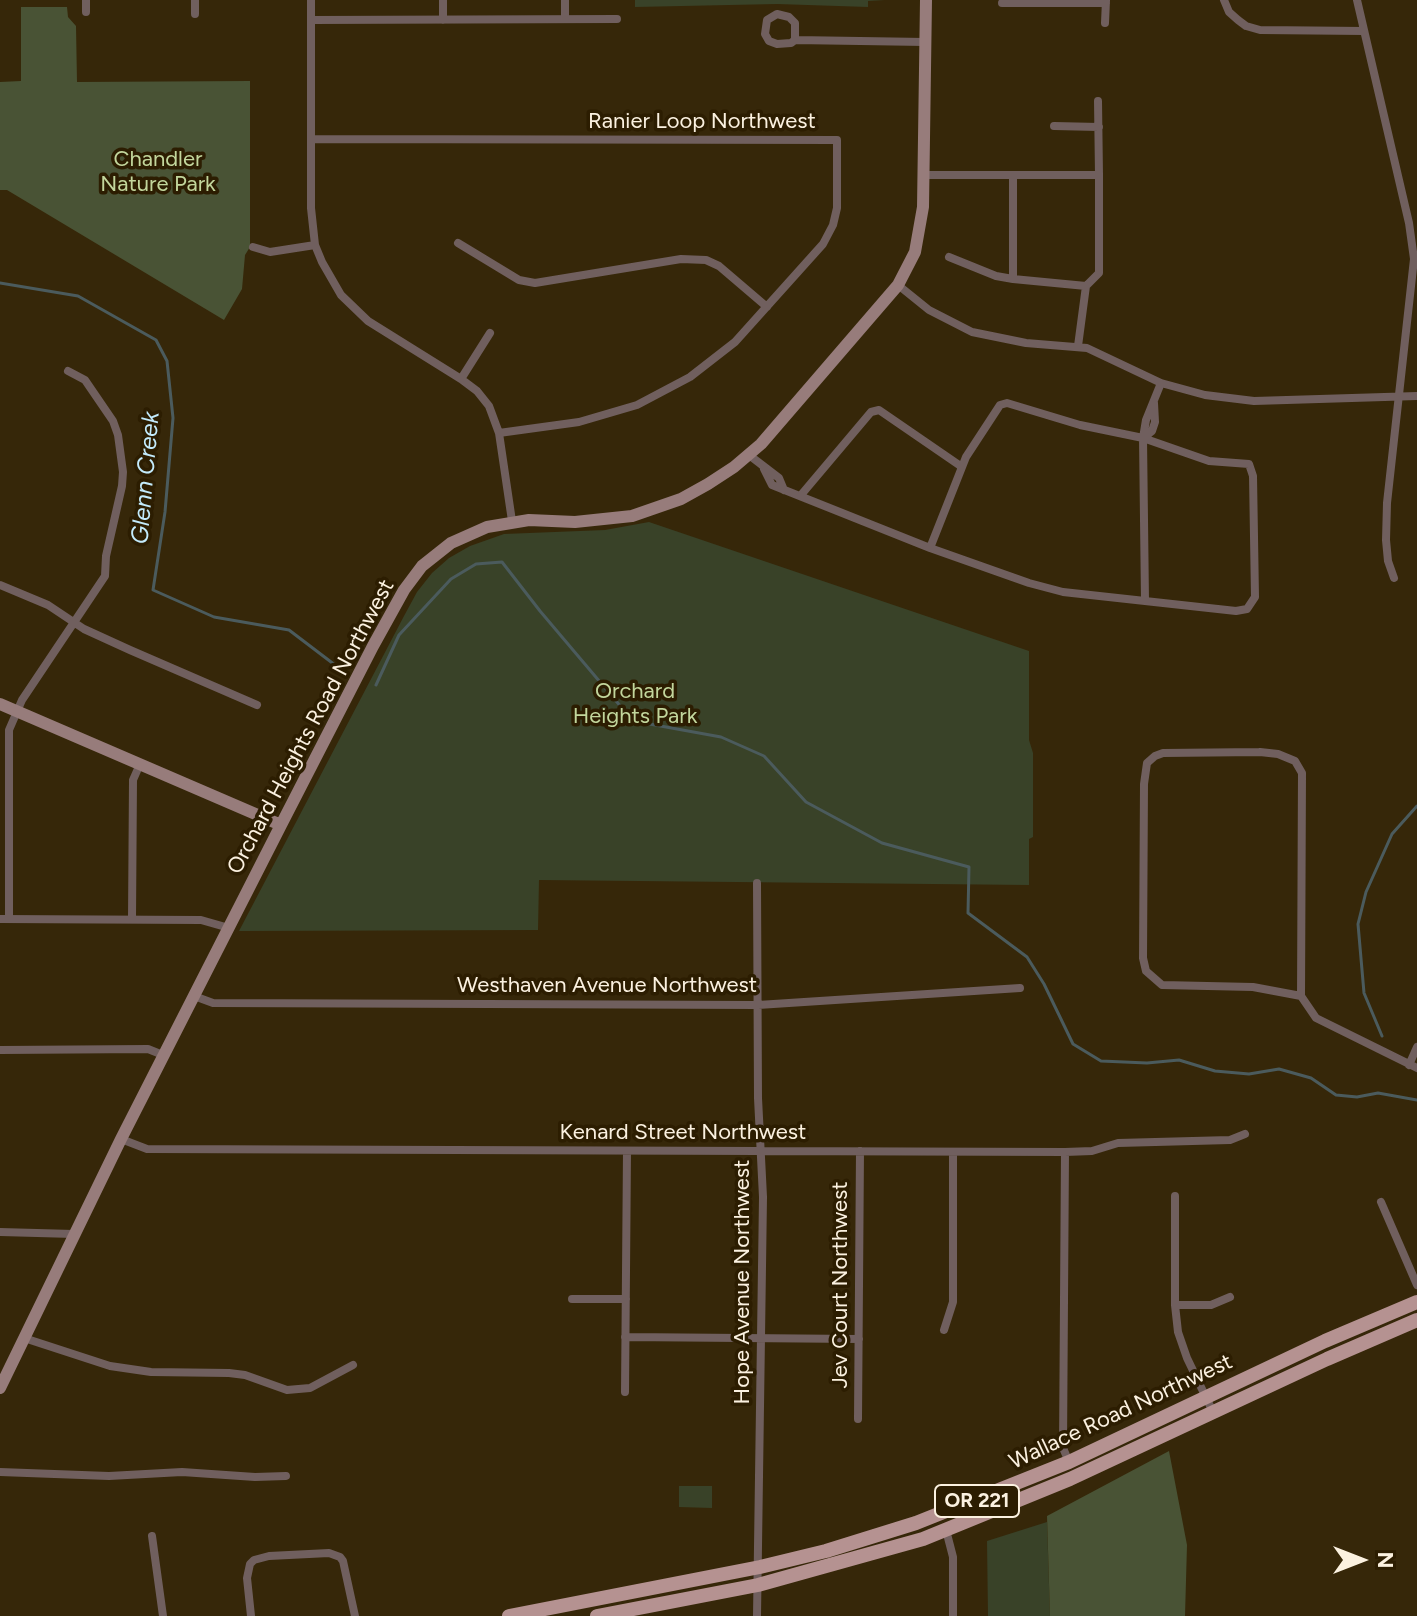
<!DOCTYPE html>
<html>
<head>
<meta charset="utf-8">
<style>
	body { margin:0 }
	#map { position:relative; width:1417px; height:1616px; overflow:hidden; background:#362709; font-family:Figtree,sans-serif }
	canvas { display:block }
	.north { position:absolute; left:1321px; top:1520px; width:80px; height:80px; -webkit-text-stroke:6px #2c1d01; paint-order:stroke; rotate:90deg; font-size:22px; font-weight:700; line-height:32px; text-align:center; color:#fbf1e0 }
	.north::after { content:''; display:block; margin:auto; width:28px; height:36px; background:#fbf1e0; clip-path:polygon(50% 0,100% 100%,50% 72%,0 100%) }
</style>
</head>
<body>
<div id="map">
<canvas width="1417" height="1616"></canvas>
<div class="north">N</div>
</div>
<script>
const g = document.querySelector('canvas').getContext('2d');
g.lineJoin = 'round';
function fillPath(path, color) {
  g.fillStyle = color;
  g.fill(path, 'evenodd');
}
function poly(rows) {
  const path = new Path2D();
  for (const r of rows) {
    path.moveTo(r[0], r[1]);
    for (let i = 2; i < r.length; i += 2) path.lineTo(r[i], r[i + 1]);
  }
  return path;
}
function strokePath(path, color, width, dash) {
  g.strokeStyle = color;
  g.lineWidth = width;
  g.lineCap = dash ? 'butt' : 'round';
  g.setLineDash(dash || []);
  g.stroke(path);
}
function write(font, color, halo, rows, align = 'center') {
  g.font = font + ' Figtree,sans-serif';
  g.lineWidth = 7;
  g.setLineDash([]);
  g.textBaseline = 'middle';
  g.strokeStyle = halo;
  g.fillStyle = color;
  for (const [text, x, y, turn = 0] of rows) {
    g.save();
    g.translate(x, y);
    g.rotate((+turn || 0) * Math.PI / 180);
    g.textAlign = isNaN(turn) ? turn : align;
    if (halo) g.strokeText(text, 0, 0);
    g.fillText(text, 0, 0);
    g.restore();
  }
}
fillPath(poly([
	[635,0,885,0,868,1,868,7,777,4,635,7],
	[649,522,1029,651,1029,740,1033,753,1033,837,1029,839,1029,885,539,880,538,930,239,931,404,616,417,592,432,573,449,558,470,546,504,534,605,530],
	[679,1486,712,1486,712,1508,679,1507],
	[1047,1522,1050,1616,988,1616,987,1541]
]), '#394228');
fillPath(poly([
	[21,7,67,7,68,17,76,26,77,82,250,81,250,247,245,255,242,289,224,320,7,190,0,190,0,82,21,81],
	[1169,1451,1187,1545,1185,1616,1050,1616,1047,1516]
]), '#495335');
strokePath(poly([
	[0,283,78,296,156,340,167,361,173,418,165,512,153,590,214,617,289,630,335,665],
	[376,685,399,635,451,579,476,564,502,562,540,611,633,721,721,737,764,756,806,802,882,843,969,867,968,913,1027,957,1044,984,1073,1044,1101,1061,1147,1063,1179,1060,1215,1071,1249,1074,1279,1069,1311,1078,1336,1095,1357,1097,1378,1093,1417,1100],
	[1382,1036,1364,993,1358,924,1366,892,1392,834,1417,806]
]), '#4b5b5d', 3);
strokePath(poly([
	[86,0,86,12],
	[311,0,311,208,315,245,322,262,341,295,368,321,461,379,477,391,489,406,499,433,512,521],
	[443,0,443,20],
	[1224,0,1229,12,1238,20,1246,26,1260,30,1364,31],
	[1357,0,1409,223,1414,259,1387,503,1386,540,1388,561,1394,578],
	[1002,3,1106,3],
	[195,14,195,0],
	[565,19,565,0],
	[311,20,617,19],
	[1105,23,1106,0],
	[795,40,795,23,789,17,777,14,767,20,765,34,769,41,777,44,791,43,795,40,925,42],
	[1054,126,1099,127],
	[311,139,837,140,837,208,833,225,823,244,735,342,690,377,637,405,579,422,499,433],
	[924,175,1099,175,1098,101],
	[458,243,519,280,535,283,681,259,706,260,719,266,767,307],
	[253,247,270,252,315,245],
	[949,257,996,276,1013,279,1013,175],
	[1013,279,1086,286],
	[898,285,929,310,972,332,1026,343,1087,348,1161,383,1205,395,1254,401,1417,396],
	[1078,346,1086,286,1099,273,1099,175],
	[461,379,490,333],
	[1143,438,1209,461,1249,464,1253,476,1255,597,1247,609,1236,611,1063,592,1029,583,930,548,966,457,1000,405,1007,403,1080,425,1143,438,1152,431,1155,422,1154,403],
	[749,455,779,478,784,490],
	[764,469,772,485,930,548],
	[801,495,871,412,879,410,962,467],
	[0,585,48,605,84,629,130,650,257,705],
	[1145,601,1143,438,1146,420,1161,383],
	[1260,752,1278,754,1295,761,1302,773,1301,996,1253,987,1162,985,1146,971,1143,958,1144,784,1147,763,1155,756,1163,753,1260,752],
	[132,918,133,780,140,764],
	[0,919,201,920,229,928],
	[9,919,9,730,22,700,105,576,106,556,122,486,123,472,118,435,113,421,85,380,68,371],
	[194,996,213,1003,758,1005,1020,988],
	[1301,996,1316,1018,1417,1068],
	[0,1050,148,1049,163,1055],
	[1409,1065,1417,1047],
	[121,1139,147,1149,1065,1152,1092,1151,1118,1143,1230,1140,1245,1134],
	[1065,1152,1063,1448,1069,1462],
	[1175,1196,1175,1305,1178,1332,1187,1358,1213,1412],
	[1381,1202,1417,1285],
	[0,1232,74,1234],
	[572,1299,626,1299],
	[1175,1305,1211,1305,1230,1297],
	[944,1330,953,1302,953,1152],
	[625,1337,859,1339],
	[24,1338,110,1366,151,1372,229,1373,245,1375,287,1390,310,1388,353,1365],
	[625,1392,627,1151],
	[858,1419,860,1151],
	[0,1472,109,1476,182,1472,255,1477,286,1476],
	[946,1530,953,1557,953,1616],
	[152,1536,163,1616],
	[251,1616,247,1578,250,1564,254,1560,269,1556,329,1553,340,1557,343,1561,355,1616],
	[757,1616,763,1197,758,1098,757,883]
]), '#705f5e', 8);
strokePath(poly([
	[0,704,281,825],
	[0,1388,121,1139,281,825,373,646,404,590,422,566,451,543,487,527,529,520,575,522,632,516,681,499,708,484,734,467,761,444,898,285,915,252,923,207,926,0]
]), '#977c7b', 12);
strokePath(poly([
	[509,1616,760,1567,826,1551,916,1523,1069,1462,1325,1341,1417,1302],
	[597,1616,758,1585,923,1539,1070,1479,1327,1359,1417,1320]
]), '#b59291', 14);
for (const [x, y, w] of [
	[977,1501,84]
]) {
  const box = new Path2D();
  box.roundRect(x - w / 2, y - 16, w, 32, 6);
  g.fillStyle = '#2c1d01';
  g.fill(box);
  strokePath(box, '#fbf1e0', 2);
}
write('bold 20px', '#fbf1e0', null, [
	["OR 221",977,1501]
]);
write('22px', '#fbf1e0', '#2c1d01', [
	["Ranier Loop Northwest",702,122],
	["Orchard Heights Road Northwest",311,727,-62],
	["Westhaven Avenue Northwest",607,986],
	["Kenard Street Northwest",683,1133],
	["Hope Avenue Northwest",743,1282,-90],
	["Jev Court Northwest",841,1285,-90],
	["Wallace Road Northwest",1121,1412,-25]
]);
write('22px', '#c2d69c', '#2c1d01', [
	["Chandler",158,160],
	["Nature Park",158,185],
	["Orchard",635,692],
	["Heights Park",635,717]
]);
write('italic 24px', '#c3ebfc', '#2c1d01', [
	["Glenn Creek",146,478,-85]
]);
</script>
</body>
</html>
